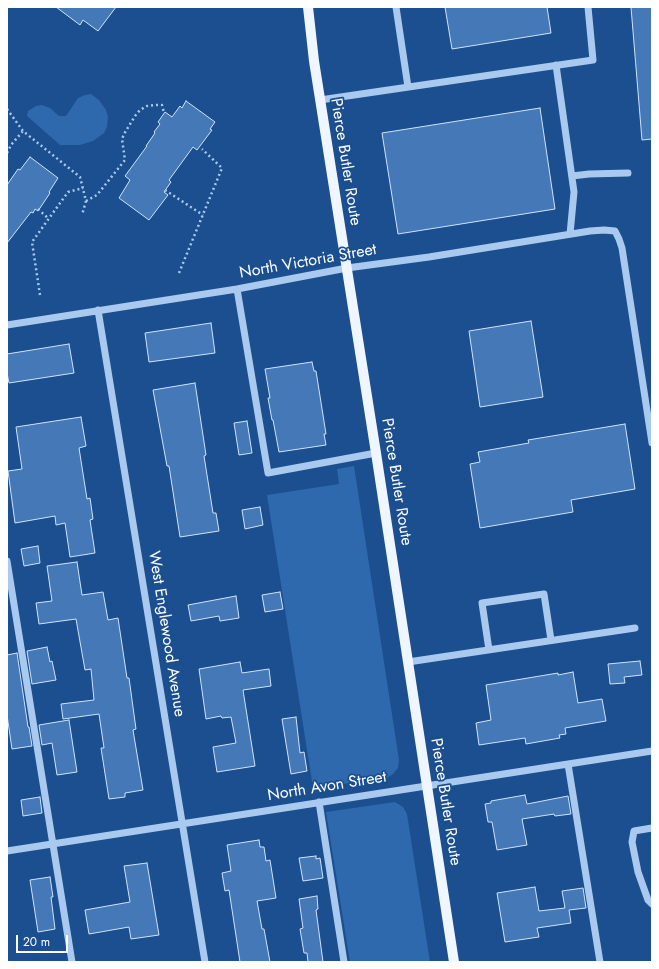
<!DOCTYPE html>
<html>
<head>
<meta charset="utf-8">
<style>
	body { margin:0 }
	#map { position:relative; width:659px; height:969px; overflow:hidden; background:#1b4f8f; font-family:Jost,sans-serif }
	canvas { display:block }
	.frame { position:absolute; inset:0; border:8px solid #fff; pointer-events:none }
	.scale { position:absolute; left:16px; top:935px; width:52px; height:18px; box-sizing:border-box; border:2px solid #fff; border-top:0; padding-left:5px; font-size:12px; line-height:14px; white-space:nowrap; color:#fff; -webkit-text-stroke:3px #1b4f8f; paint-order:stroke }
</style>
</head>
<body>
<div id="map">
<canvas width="659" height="969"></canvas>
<div class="frame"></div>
<div class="scale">20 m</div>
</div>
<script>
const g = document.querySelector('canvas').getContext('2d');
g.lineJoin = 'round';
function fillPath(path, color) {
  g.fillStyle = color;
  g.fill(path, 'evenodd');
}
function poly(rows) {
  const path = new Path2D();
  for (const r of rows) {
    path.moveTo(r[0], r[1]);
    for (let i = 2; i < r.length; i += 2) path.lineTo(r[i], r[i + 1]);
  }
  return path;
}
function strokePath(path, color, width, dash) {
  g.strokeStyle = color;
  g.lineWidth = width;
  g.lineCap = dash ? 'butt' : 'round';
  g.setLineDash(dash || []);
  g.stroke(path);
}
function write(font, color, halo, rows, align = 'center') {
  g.font = font + ' Jost,sans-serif';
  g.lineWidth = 3.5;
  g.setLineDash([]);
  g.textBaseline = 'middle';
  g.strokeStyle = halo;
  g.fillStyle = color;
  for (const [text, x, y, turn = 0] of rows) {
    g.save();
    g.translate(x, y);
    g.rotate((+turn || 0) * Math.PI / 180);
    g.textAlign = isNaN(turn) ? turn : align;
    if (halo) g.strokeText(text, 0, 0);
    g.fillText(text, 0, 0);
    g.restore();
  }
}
fillPath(poly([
	[91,94,99,100,106,110,108,117,107,127,104,133,93,141,80,145,60,145,27,116,28,111,36,106,42,105,50,108,59,116,66,116,78,98,85,95],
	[354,466,399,760,398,768,393,774,387,778,313,788,267,495,339,484,337,469],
	[395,802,403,807,407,814,430,962,350,962,326,812]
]), '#2e69ad');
const building = poly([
	[56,7,116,7,98,31,83,20,80,25,56,7],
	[445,7,547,7,551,33,452,49,445,7],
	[631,7,652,7,652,139,642,140,631,7],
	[186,101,215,122,210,129,212,130,197,150,193,147,169,180,171,182,164,192,168,195,149,220,119,198,130,180,125,176,147,146,146,146,155,133,154,132,160,124,158,122,165,112,172,117,180,106,182,108,186,101],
	[540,108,555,209,398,234,382,133,540,108],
	[30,157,58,178,49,192,50,193,38,211,35,209,33,213,31,212,7,243,7,185,18,169,20,170,30,157],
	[531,321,543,397,480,407,469,331,531,321],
	[211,323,215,353,149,362,145,333,211,323],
	[69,344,74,373,9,383,7,373,7,354,69,344],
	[312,362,314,371,316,371,326,434,324,434,326,445,279,452,273,420,272,420,268,398,270,398,265,369,312,362],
	[195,383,206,455,204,456,213,513,216,513,219,531,180,537,169,466,167,466,153,390,195,383],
	[81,417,86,446,79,448,87,499,90,498,93,519,90,520,95,553,70,557,65,523,56,525,55,516,15,523,8,471,22,469,16,427,81,417],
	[247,421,252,453,239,455,234,423,247,421],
	[625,424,635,489,571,500,573,512,480,528,470,464,480,462,478,452,529,443,528,440,625,424],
	[260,507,263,525,245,529,242,510,260,507],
	[38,546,40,563,24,566,21,549,38,546],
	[77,562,82,595,103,592,108,620,118,618,127,678,129,678,136,729,133,730,143,790,125,793,125,797,109,799,101,748,104,748,99,714,63,719,61,704,94,700,91,669,85,670,76,619,39,624,36,603,52,601,47,566,77,562],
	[280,592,283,609,265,612,262,595,280,592],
	[236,596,239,618,220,621,219,616,191,621,188,605,236,596],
	[47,647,50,662,52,661,56,680,32,684,27,651,47,647],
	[17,653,28,727,29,727,32,746,12,749,7,715,7,655,17,653],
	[640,661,642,675,624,677,625,683,610,684,608,664,640,661],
	[240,662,242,673,269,669,271,686,243,690,255,766,217,772,213,747,236,743,231,717,222,718,221,716,206,719,199,669,240,662],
	[573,672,578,703,602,699,606,721,565,728,566,734,559,735,560,738,526,744,525,738,479,745,476,723,491,720,486,685,558,673,558,675,573,672],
	[296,717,300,753,304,752,307,771,291,774,282,719,296,717],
	[69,720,77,772,57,775,52,743,42,745,39,725,69,720],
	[525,795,527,804,568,796,571,814,555,816,554,814,522,819,527,845,497,850,492,822,488,822,485,804,491,803,491,801,525,795],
	[40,797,42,813,23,816,21,800,40,797],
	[259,840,260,847,264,847,266,861,270,860,276,898,257,901,262,929,264,929,270,962,240,962,229,890,225,891,222,873,231,871,227,845,259,840],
	[316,856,316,859,320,858,323,878,303,881,299,858,316,856],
	[147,863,159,935,131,939,129,927,89,934,85,910,130,902,124,866,147,863],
	[50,877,53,897,51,897,55,929,38,932,30,880,50,877],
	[535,887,539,911,565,908,562,891,583,888,586,908,569,910,571,923,537,928,539,937,505,942,497,893,535,887],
	[317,896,318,909,316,910,323,962,308,962,307,953,304,953,300,929,303,928,299,899,317,896]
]);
fillPath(building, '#4478b7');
strokePath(building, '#cfe3fa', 1);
strokePath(poly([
	[7,109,23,131,80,177,86,201,82,215],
	[7,153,11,145,23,131],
	[165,190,203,215],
	[86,201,97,195,125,160,122,139,124,134,135,116,140,110,147,106,155,105,162,105,164,113],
	[38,209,49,219],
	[179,273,222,168,202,149],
	[40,295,32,242,68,192,83,188]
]), '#a9c9ee', 2.5, [2, 3]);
strokePath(poly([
	[396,7,408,87],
	[556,65,574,192,570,234],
	[320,100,593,60,588,7],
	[572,176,589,174,628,173],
	[237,289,268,473,376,453],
	[98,310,205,962],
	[7,325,237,289,347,268,429,257,590,231,604,230,615,231,619,239,622,248,652,443],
	[7,561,72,962],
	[489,650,482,603,544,594,551,640],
	[408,662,635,628],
	[568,764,600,962],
	[319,802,344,962],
	[652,828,634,831,632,842,638,872,648,900,652,904],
	[7,851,652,751]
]), '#a9c9ee', 7);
strokePath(poly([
	[308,7,314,61,376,453,454,962]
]), '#f0f6ff', 10);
write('16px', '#fff', '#1b4f8f', [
	["Pierce Butler Route",345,162,81],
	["North Victoria Street",308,262,-10],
	["Pierce Butler Route",396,482,81],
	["West Englewood Avenue",166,634,81],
	["North Avon Street",327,787,-9],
	["Pierce Butler Route",445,802,81]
]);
</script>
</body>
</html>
